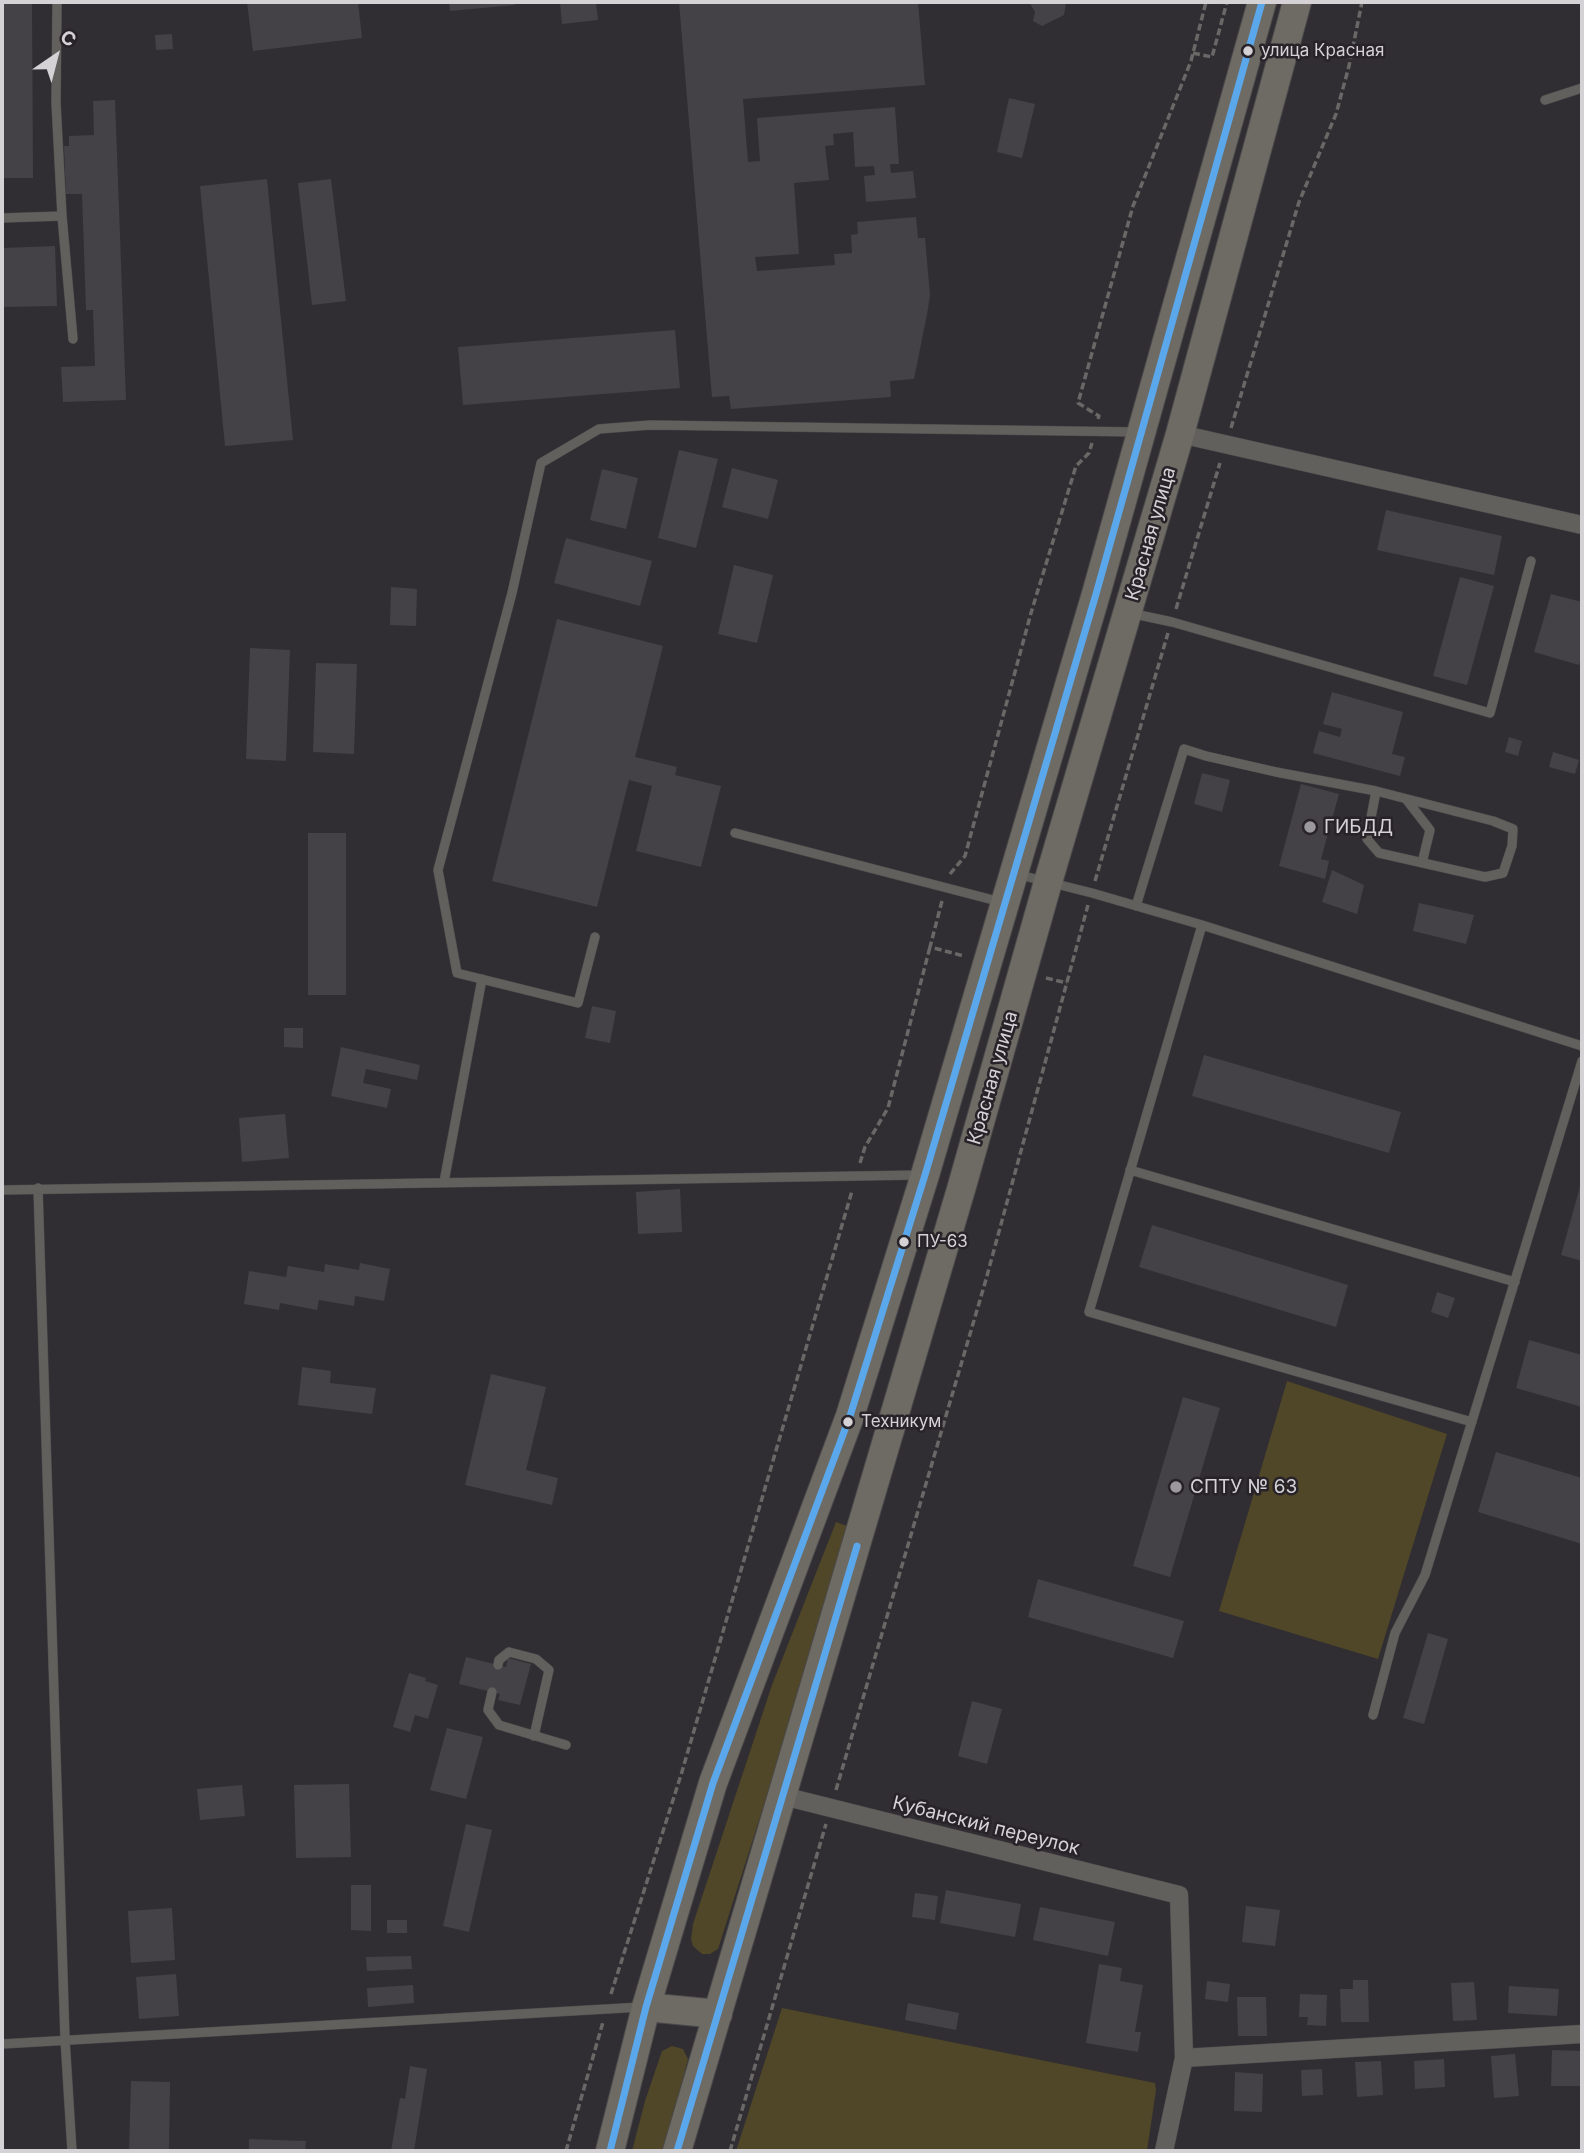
<!DOCTYPE html>
<html>
<head>
<meta charset="utf-8">
<style>
	body { margin:0 }
	#map { position:relative; width:1584px; height:2153px; overflow:hidden; background:#302e32; font-family:Inter,sans-serif }
	canvas { display:block }
	.frame { position:absolute; inset:0; border:4px solid #d5d2d6; pointer-events:none }
	.north { position:absolute; left:21px; top:21px; width:70px; height:70px; -webkit-text-stroke:5px #272329; paint-order:stroke; rotate:35deg; font-size:19px; font-weight:700; line-height:28px; text-align:center; color:#d5d2d6 }
	.north::after { content:''; display:block; margin:auto; width:24px; height:32px; background:#d5d2d6; clip-path:polygon(50% 0,100% 100%,50% 72%,0 100%) }
</style>
</head>
<body>
<div id="map">
<canvas width="1584" height="2153"></canvas>
<div class="frame"></div>
<div class="north">С</div>
</div>
<script>
const g = document.querySelector('canvas').getContext('2d');
g.lineJoin = 'round';
function fillPath(path, color) {
  g.fillStyle = color;
  g.fill(path, 'evenodd');
}
function poly(rows) {
  const path = new Path2D();
  for (const r of rows) {
    path.moveTo(r[0], r[1]);
    for (let i = 2; i < r.length; i += 2) path.lineTo(r[i], r[i + 1]);
  }
  return path;
}
function strokePath(path, color, width, dash) {
  g.strokeStyle = color;
  g.lineWidth = width;
  g.lineCap = dash ? 'butt' : 'round';
  g.setLineDash(dash || []);
  g.stroke(path);
}
function write(font, color, halo, rows, align = 'center') {
  g.font = font + ' Inter,sans-serif';
  g.lineWidth = 5;
  g.setLineDash([]);
  g.textBaseline = 'middle';
  g.strokeStyle = halo;
  g.fillStyle = color;
  for (const [text, x, y, turn = 0] of rows) {
    g.save();
    g.translate(x, y);
    g.rotate((+turn || 0) * Math.PI / 180);
    g.textAlign = isNaN(turn) ? turn : align;
    if (halo) g.strokeText(text, 0, 0);
    g.fillText(text, 0, 0);
    g.restore();
  }
}
fillPath(poly([
	[1287,1381,1447,1434,1378,1659,1219,1611],
	[836,1522,847,1526,784,1742,718,1949,710,1954,702,1954,693,1946,691,1939,693,1924,772,1685],
	[782,2008,1155,2083,1156,2090,1147,2151,736,2151],
	[672,2046,683,2049,688,2059,664,2151,632,2151,645,2101,662,2051]
]), '#504628');
fillPath(poly([
	[247,2,358,2,362,38,253,51],
	[449,2,515,2,515,5,450,11],
	[560,2,596,2,598,20,562,24],
	[679,2,918,2,925,85,743,99,748,162,760,161,757,118,895,107,899,164,890,164,891,173,913,171,916,198,866,202,864,176,875,175,874,166,855,167,853,132,833,134,834,145,825,146,829,180,794,183,799,254,755,257,757,271,835,265,834,254,852,253,851,235,858,234,857,222,916,217,918,238,925,238,930,295,928,309,914,379,890,381,891,397,731,409,729,396,712,397],
	[1029,2,1066,3,1064,15,1042,26,1033,21,1035,12],
	[2,3,32,3,33,178,2,178],
	[172,34,173,49,156,50,155,35],
	[1009,98,1035,104,1022,158,997,152],
	[115,100,126,400,63,402,61,367,95,366,93,310,86,310,82,194,66,194,64,146,69,146,69,136,94,135,93,101],
	[267,179,293,440,225,446,200,186],
	[331,179,346,301,312,305,298,183],
	[55,246,57,306,2,307,2,248],
	[675,330,680,388,463,405,458,347],
	[679,450,718,459,696,548,658,538],
	[732,468,778,480,768,519,722,507],
	[602,469,638,478,626,529,590,520],
	[1386,510,1502,536,1494,575,1377,550],
	[566,538,652,561,640,606,554,583],
	[734,565,773,575,757,643,718,634],
	[1460,577,1494,586,1467,685,1433,676],
	[391,587,417,589,416,626,390,625],
	[1551,594,1582,602,1582,652,1579,665,1534,652],
	[557,619,663,646,635,757,677,767,675,775,721,786,701,867,636,851,652,786,629,780,597,907,492,881],
	[250,648,290,650,286,761,246,759],
	[316,663,357,664,354,754,313,752],
	[1332,692,1403,712,1392,754,1405,757,1400,776,1313,753,1319,731,1340,737,1342,729,1323,724],
	[1509,737,1522,741,1518,756,1505,752],
	[1553,752,1579,760,1575,774,1549,767],
	[1202,773,1230,780,1222,812,1194,804],
	[1301,784,1339,794,1321,859,1329,861,1325,879,1279,866],
	[308,833,346,833,346,995,308,995],
	[1332,870,1364,885,1357,914,1322,902],
	[1419,903,1474,915,1466,944,1413,931],
	[592,1006,616,1011,610,1043,585,1038],
	[284,1028,303,1028,303,1048,284,1047],
	[341,1047,420,1065,417,1080,366,1069,363,1083,391,1089,387,1108,331,1096],
	[1204,1055,1401,1112,1389,1153,1192,1096],
	[285,1114,289,1158,242,1162,239,1118],
	[1581,1183,1582,1183,1582,1261,1561,1255],
	[680,1189,682,1232,638,1234,636,1192],
	[1152,1225,1348,1285,1336,1327,1139,1267],
	[360,1263,390,1269,384,1301,355,1296,354,1306,319,1300,317,1310,280,1303,279,1310,244,1304,249,1271,286,1277,288,1266,324,1272,325,1264,359,1270],
	[1437,1292,1455,1298,1448,1318,1431,1312],
	[1529,1340,1582,1355,1582,1407,1516,1388],
	[302,1367,331,1371,330,1383,376,1388,372,1414,298,1405],
	[491,1374,546,1387,526,1470,558,1478,552,1505,465,1485],
	[1183,1397,1220,1408,1170,1577,1133,1566],
	[1496,1452,1582,1478,1582,1544,1478,1512],
	[1038,1579,1184,1621,1173,1658,1028,1617],
	[1428,1633,1448,1639,1424,1724,1403,1718],
	[466,1657,506,1667,508,1658,531,1664,520,1705,498,1700,500,1694,459,1684],
	[409,1673,426,1678,425,1681,438,1685,428,1719,415,1715,410,1732,393,1727],
	[972,1701,1002,1709,987,1764,958,1756],
	[447,1728,483,1737,466,1799,430,1790],
	[349,1784,351,1857,296,1858,294,1785],
	[242,1785,245,1816,200,1820,197,1789],
	[466,1824,492,1830,469,1932,443,1926],
	[351,1885,371,1885,371,1931,351,1930],
	[946,1890,1021,1904,1015,1937,940,1923],
	[915,1893,938,1896,935,1920,912,1917],
	[1246,1906,1280,1910,1275,1946,1242,1942],
	[1040,1907,1115,1922,1108,1956,1033,1940],
	[172,1908,175,1960,131,1963,128,1911],
	[387,1920,407,1920,407,1933,387,1933],
	[411,1956,412,1969,367,1971,366,1957],
	[1099,1964,1122,1968,1120,1981,1143,1985,1135,2032,1141,2032,1138,2052,1086,2043],
	[176,1974,179,2016,139,2019,136,1977],
	[1353,1980,1368,1980,1369,2022,1341,2022,1340,1989,1353,1989],
	[1207,1981,1230,1984,1228,2002,1205,1999],
	[1474,1982,1477,2020,1453,2021,1451,1983],
	[413,1985,414,2003,368,2007,367,1988],
	[1509,1986,1559,1989,1557,2016,1508,2013],
	[1300,1994,1327,1995,1326,2026,1307,2025,1308,2017,1299,2017],
	[1237,1997,1266,1997,1267,2036,1238,2036],
	[908,2003,959,2013,956,2030,905,2020],
	[1552,2050,1582,2051,1582,2086,1551,2086],
	[1515,2054,1519,2096,1494,2098,1491,2056],
	[1444,2059,1445,2087,1415,2089,1414,2061],
	[1381,2061,1383,2095,1357,2097,1355,2062],
	[410,2066,427,2069,414,2151,391,2151,400,2098,405,2099],
	[1322,2069,1323,2095,1302,2096,1301,2070],
	[1235,2072,1263,2074,1262,2112,1234,2111],
	[131,2081,170,2082,169,2151,129,2151],
	[249,2139,306,2141,305,2151,249,2151]
]), '#444246');
const service = poly([
	[57,2,56,103,62,216,73,339],
	[1545,100,1582,88],
	[2,218,62,216],
	[1130,613,1172,622,1490,713,1531,561],
	[1406,799,1430,830,1422,863],
	[735,833,1001,902],
	[1016,874,1092,893,1202,925,1582,1046],
	[1136,906,1184,749,1206,756,1276,772,1376,791,1493,821,1513,829,1512,846,1503,873,1485,877,1379,853,1367,839,1376,791],
	[1202,925,1089,1312,1472,1422],
	[595,937,578,1003,457,973,438,870,512,593,541,463,599,429,650,425,1138,432],
	[1130,1170,1515,1282],
	[444,1182,482,979],
	[38,1188,65,2039,72,2151],
	[2,1190,919,1175],
	[498,1665,499,1660,509,1652,536,1659,549,1670,534,1736],
	[492,1692,488,1710,499,1725,566,1745],
	[1373,1715,1395,1633,1425,1575,1582,1061],
	[2,2044,641,2007]
]);
const minor = poly([
	[1180,434,1582,525],
	[783,1796,1179,1895,1184,2058,1164,2151],
	[1184,2058,1582,2034]
]);
const primary = poly([
	[646,2007,718,2014],
	[610,2151,646,2007,713,1783,850,1416,925,1175,1096,594,1262,2],
	[677,2151,962,1186,1048,882,1180,434,1297,2]
]);
strokePath(service, '#4a494b', 10);
strokePath(minor, '#4a494b', 19);
strokePath(primary, '#4a494b', 30);
strokePath(poly([
	[1193,53,1212,57,1227,2],
	[1098,419,1099,416,1078,403,1133,206,1191,61,1206,2],
	[1231,428,1299,202,1336,114,1349,66,1362,2],
	[1176,609,1220,463],
	[950,874,965,856,1031,613,1076,466,1089,453,1092,443],
	[1095,881,1168,633],
	[942,901,930,947,964,956],
	[1046,978,1067,983],
	[860,1163,865,1147,888,1108,930,947],
	[836,1790,985,1283,1088,905],
	[611,1994,681,1775,852,1191],
	[566,2151,603,2022],
	[730,2151,826,1824]
]), '#696866', 3.5, [7, 3.5]);
strokePath(service, '#62605c', 9);
strokePath(minor, '#62605c', 18);
strokePath(primary, '#6e6b64', 28);
strokePath(poly([
	[610,2151,646,2007,713,1783,850,1416,925,1175,1096,594,1262,2],
	[677,2151,857,1546]
]), '#5aa8eb', 7);
for (const [x, y, r, color] of [
	[1248,51,6,"#d5d2d6"],
	[1310,827,7,"#9b999d"],
	[904,1242,6,"#d5d2d6"],
	[848,1422,6,"#d5d2d6"],
	[1176,1487,7,"#9b999d"]
]) {
  const dot = new Path2D();
  dot.arc(x, y, r, 0, 2 * Math.PI);
  g.fillStyle = color;
  g.fill(dot);
  strokePath(dot, '#272329', 2.5);
}
write('17px', '#d5d2d6', '#272329', [
	["улица Красная",1261,51],
	["ПУ-63",917,1242],
	["Техникум",861,1422]
], 'left');
write('19px', '#d5d2d6', '#272329', [
	["Красная улица",1151,534,-74],
	["Красная улица",993,1078,-74],
	["Кубанский переулок",986,1826,14]
]);
write('19px', '#d5d2d6', '#272329', [
	["ГИБДД",1324,827],
	["СПТУ № 63",1190,1487]
], 'left');
</script>
</body>
</html>
